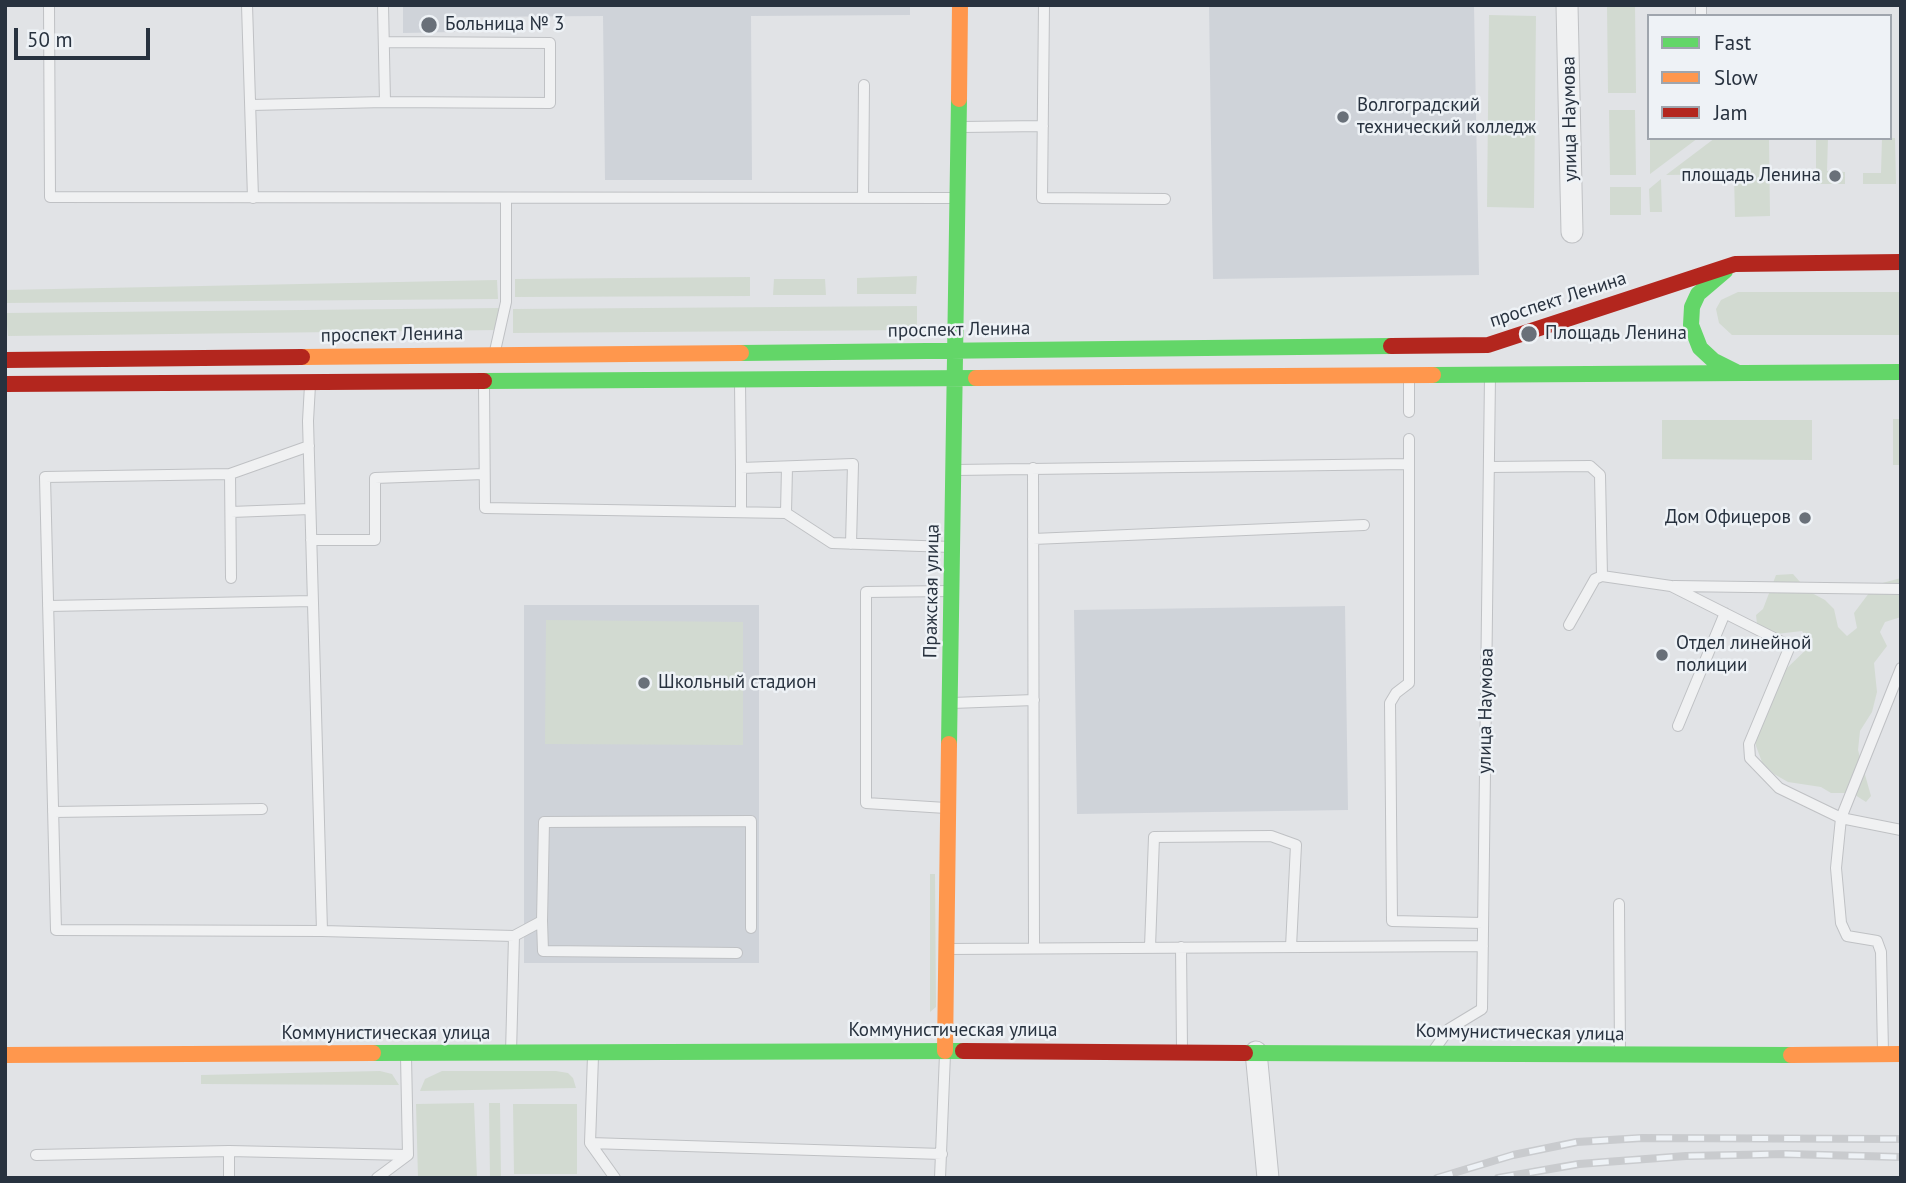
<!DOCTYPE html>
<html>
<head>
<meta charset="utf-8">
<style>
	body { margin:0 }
	#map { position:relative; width:1906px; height:1183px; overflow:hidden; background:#e1e3e6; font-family:"PT Sans",sans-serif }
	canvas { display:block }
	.frame { position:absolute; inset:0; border:7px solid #28323f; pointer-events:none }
	.legend { position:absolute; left:1647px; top:14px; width:245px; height:126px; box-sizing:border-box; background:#eef2f6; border:2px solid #9fa5ad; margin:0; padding:9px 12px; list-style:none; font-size:21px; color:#28323f }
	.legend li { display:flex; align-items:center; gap:14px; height:35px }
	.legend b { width:35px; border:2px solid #9fa5ad }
	.scale { position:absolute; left:14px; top:28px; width:136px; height:32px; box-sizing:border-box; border:4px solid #28323f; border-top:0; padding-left:9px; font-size:21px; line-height:24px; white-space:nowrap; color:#28323f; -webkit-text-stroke:5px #eef2f6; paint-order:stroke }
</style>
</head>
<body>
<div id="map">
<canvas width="1906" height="1183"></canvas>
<div class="frame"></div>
<ul class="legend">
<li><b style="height:9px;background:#63d668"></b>Fast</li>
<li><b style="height:9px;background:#ff974d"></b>Slow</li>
<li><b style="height:9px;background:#b3261e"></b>Jam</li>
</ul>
<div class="scale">50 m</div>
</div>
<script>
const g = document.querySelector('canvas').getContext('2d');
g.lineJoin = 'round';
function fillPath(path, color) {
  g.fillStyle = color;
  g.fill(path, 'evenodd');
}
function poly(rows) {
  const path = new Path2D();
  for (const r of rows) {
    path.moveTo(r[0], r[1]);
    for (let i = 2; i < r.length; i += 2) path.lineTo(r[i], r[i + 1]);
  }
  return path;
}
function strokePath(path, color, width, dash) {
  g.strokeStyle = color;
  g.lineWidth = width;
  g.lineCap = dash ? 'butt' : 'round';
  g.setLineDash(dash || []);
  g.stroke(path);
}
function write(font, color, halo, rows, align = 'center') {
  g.font = font + ' "PT Sans",sans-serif';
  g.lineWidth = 5;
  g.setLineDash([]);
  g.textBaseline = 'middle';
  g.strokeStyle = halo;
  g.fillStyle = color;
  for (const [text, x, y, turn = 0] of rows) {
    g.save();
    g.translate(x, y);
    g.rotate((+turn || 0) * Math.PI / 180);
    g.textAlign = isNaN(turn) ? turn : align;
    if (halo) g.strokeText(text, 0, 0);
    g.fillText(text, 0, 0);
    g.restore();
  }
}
fillPath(poly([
	[403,5,910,5,910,15,751,16,752,180,605,180,603,16,456,17,455,32,403,33],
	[1209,5,1474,5,1479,275,1213,279],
	[524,605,759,605,759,963,524,963],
	[1345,606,1348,810,1077,814,1074,610]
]), '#cfd3d9');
fillPath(poly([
	[1607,5,1635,5,1636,93,1608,93],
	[1489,15,1536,16,1534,208,1487,207],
	[1609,110,1635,110,1636,175,1610,175],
	[1650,138,1698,138,1650,174],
	[1715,138,1769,138,1770,216,1735,217,1734,174,1666,175],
	[1816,138,1828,138,1827,171,1845,172,1845,184,1816,184],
	[1882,138,1895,138,1896,184,1863,184,1863,173,1881,173],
	[1661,179,1662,212,1650,212,1649,189],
	[1610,187,1641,187,1641,215,1610,215],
	[917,276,916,294,857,294,857,278],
	[750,277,750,296,515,297,515,279],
	[774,279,825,279,826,295,773,295],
	[497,280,498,299,5,303,5,290],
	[1738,292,1901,292,1901,335,1732,335,1719,323,1716,309,1721,300],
	[917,306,917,330,513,333,513,309],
	[500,308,500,330,8,336,6,313],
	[1893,419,1901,419,1901,465,1893,465],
	[1662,420,1812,420,1812,460,1662,459],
	[1793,574,1808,591,1825,600,1834,609,1838,627,1847,636,1857,628,1854,613,1875,585,1901,578,1901,617,1885,622,1880,632,1887,646,1874,663,1877,692,1872,712,1860,731,1858,750,1871,796,1866,802,1852,793,1831,793,1821,787,1788,782,1774,774,1762,762,1756,746,1755,739,1786,669,1812,644,1802,631,1776,634,1757,624,1756,615,1763,609,1776,575],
	[546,620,743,622,743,745,545,744],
	[930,874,935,874,936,1007,930,1012],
	[380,1071,392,1074,399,1085,201,1084,201,1075],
	[442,1071,556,1071,568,1073,573,1078,576,1088,420,1091,425,1079],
	[474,1103,477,1178,418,1178,416,1104],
	[489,1103,500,1103,501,1177,490,1178],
	[513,1104,577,1104,577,1174,514,1174]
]), '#d2dad1');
const lane = poly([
	[49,5,50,197,956,198],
	[247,5,253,198],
	[1044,5,1042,198,1165,199],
	[1701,5,1701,16],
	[384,42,550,43,550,103,385,102],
	[251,105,385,102,383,5],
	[962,127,1043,126],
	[863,198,864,85],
	[495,351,506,302,506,198],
	[740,383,741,468,853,464,851,544],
	[484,384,485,508,786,513,832,543,951,547],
	[310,385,308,421,322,931],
	[1409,412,1409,380],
	[1409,439,1409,683,1396,693,1390,703,1392,921,1483,923],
	[309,446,230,474,45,477,56,930,322,931,514,936,511,1053],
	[1490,467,1590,466,1600,475,1602,576,1595,579,1569,625],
	[741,468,741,512],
	[1033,468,1034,948],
	[955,470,1409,464],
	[230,474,231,578],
	[231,512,310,509],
	[786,513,787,467],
	[1033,539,1364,525],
	[311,540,375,540,375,478,484,474],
	[1602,576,1671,586,1790,646,1749,744,1750,758,1779,788,1841,818,1836,868,1841,923,1847,936,1877,941,1881,952,1883,1052],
	[1674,586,1901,589],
	[48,606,313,601],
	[1901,668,1841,818,1901,830],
	[952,703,1034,700],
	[1678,726,1725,613],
	[946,808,866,803,866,592,950,591],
	[53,812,262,809],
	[1619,904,1620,1055],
	[542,921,543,951,737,953],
	[514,936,542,921,544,822,751,821,751,928],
	[1150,947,1154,837,1271,836,1296,845,1291,947],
	[1181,947,1182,1049],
	[947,949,1483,946],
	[1434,1050,1449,1029,1482,1009,1490,376],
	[593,1056,590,1143,615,1178],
	[590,1143,942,1154],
	[229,1151,229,1178],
	[36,1155,229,1151,408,1155,406,1056],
	[377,1178,408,1155],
	[940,1178,945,1054]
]);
const street = poly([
	[1567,5,1572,232],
	[1256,1052,1268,1178]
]);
strokePath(lane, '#bfc1c4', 12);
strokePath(street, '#bfc1c4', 23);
strokePath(lane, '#f0f1f2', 10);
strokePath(street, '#f0f1f2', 21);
strokePath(poly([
	[1725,271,1698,294,1692,307,1691,325,1700,348,1714,361,1736,372],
	[741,353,1391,346],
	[1433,375,1901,372],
	[484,381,976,378],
	[949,744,959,99],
	[373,1053,963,1051],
	[1245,1053,1791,1055]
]), '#63d668', 16);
strokePath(poly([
	[959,99,960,5],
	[302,357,741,353],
	[976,378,1433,375],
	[945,1051,949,744],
	[5,1055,373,1053],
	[1791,1055,1901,1054]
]), '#ff974d', 16);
strokePath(poly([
	[1391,346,1488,345,1735,264,1901,262],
	[5,360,302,357],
	[5,384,484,381],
	[963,1051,1245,1053]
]), '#b3261e', 16);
const rail = poly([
	[1437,1178,1513,1155,1577,1142,1642,1138,1901,1139],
	[1498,1178,1579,1164,1686,1156,1786,1154,1901,1157]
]);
strokePath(rail, '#c9cbce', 8);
strokePath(rail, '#eef2f6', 5, [16]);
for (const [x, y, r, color] of [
	[429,25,9,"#697079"],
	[1343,117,7,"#697079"],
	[1835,176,7,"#697079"],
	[1529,334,9,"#697079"],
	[1805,518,7,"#697079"],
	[1662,655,7,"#697079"],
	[644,683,7,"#697079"]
]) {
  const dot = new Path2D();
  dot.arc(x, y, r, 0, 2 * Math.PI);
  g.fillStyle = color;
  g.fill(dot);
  strokePath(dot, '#eef2f6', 2.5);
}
write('19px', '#28323f', '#eef2f6', [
	["Больница № 3",445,25],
	["Волгоградский",1357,106],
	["технический колледж",1357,128],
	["площадь Ленина",1821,176,"right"],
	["Площадь Ленина",1545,334],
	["Дом Офицеров",1791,518,"right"],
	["Отдел линейной",1676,644],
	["полиции",1676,666],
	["Школьный стадион",658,683]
], 'left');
write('19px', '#28323f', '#eef2f6', [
	["улица Наумова",1570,119,-91],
	["проспект Ленина",1558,300,-18],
	["проспект Ленина",959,330,-1],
	["проспект Ленина",392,335,-1],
	["Пражская улица",932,591,-89],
	["улица Наумова",1486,711,-89],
	["Коммунистическая улица",953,1031],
	["Коммунистическая улица",1520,1033,1],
	["Коммунистическая улица",386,1034]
]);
</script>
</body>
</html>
